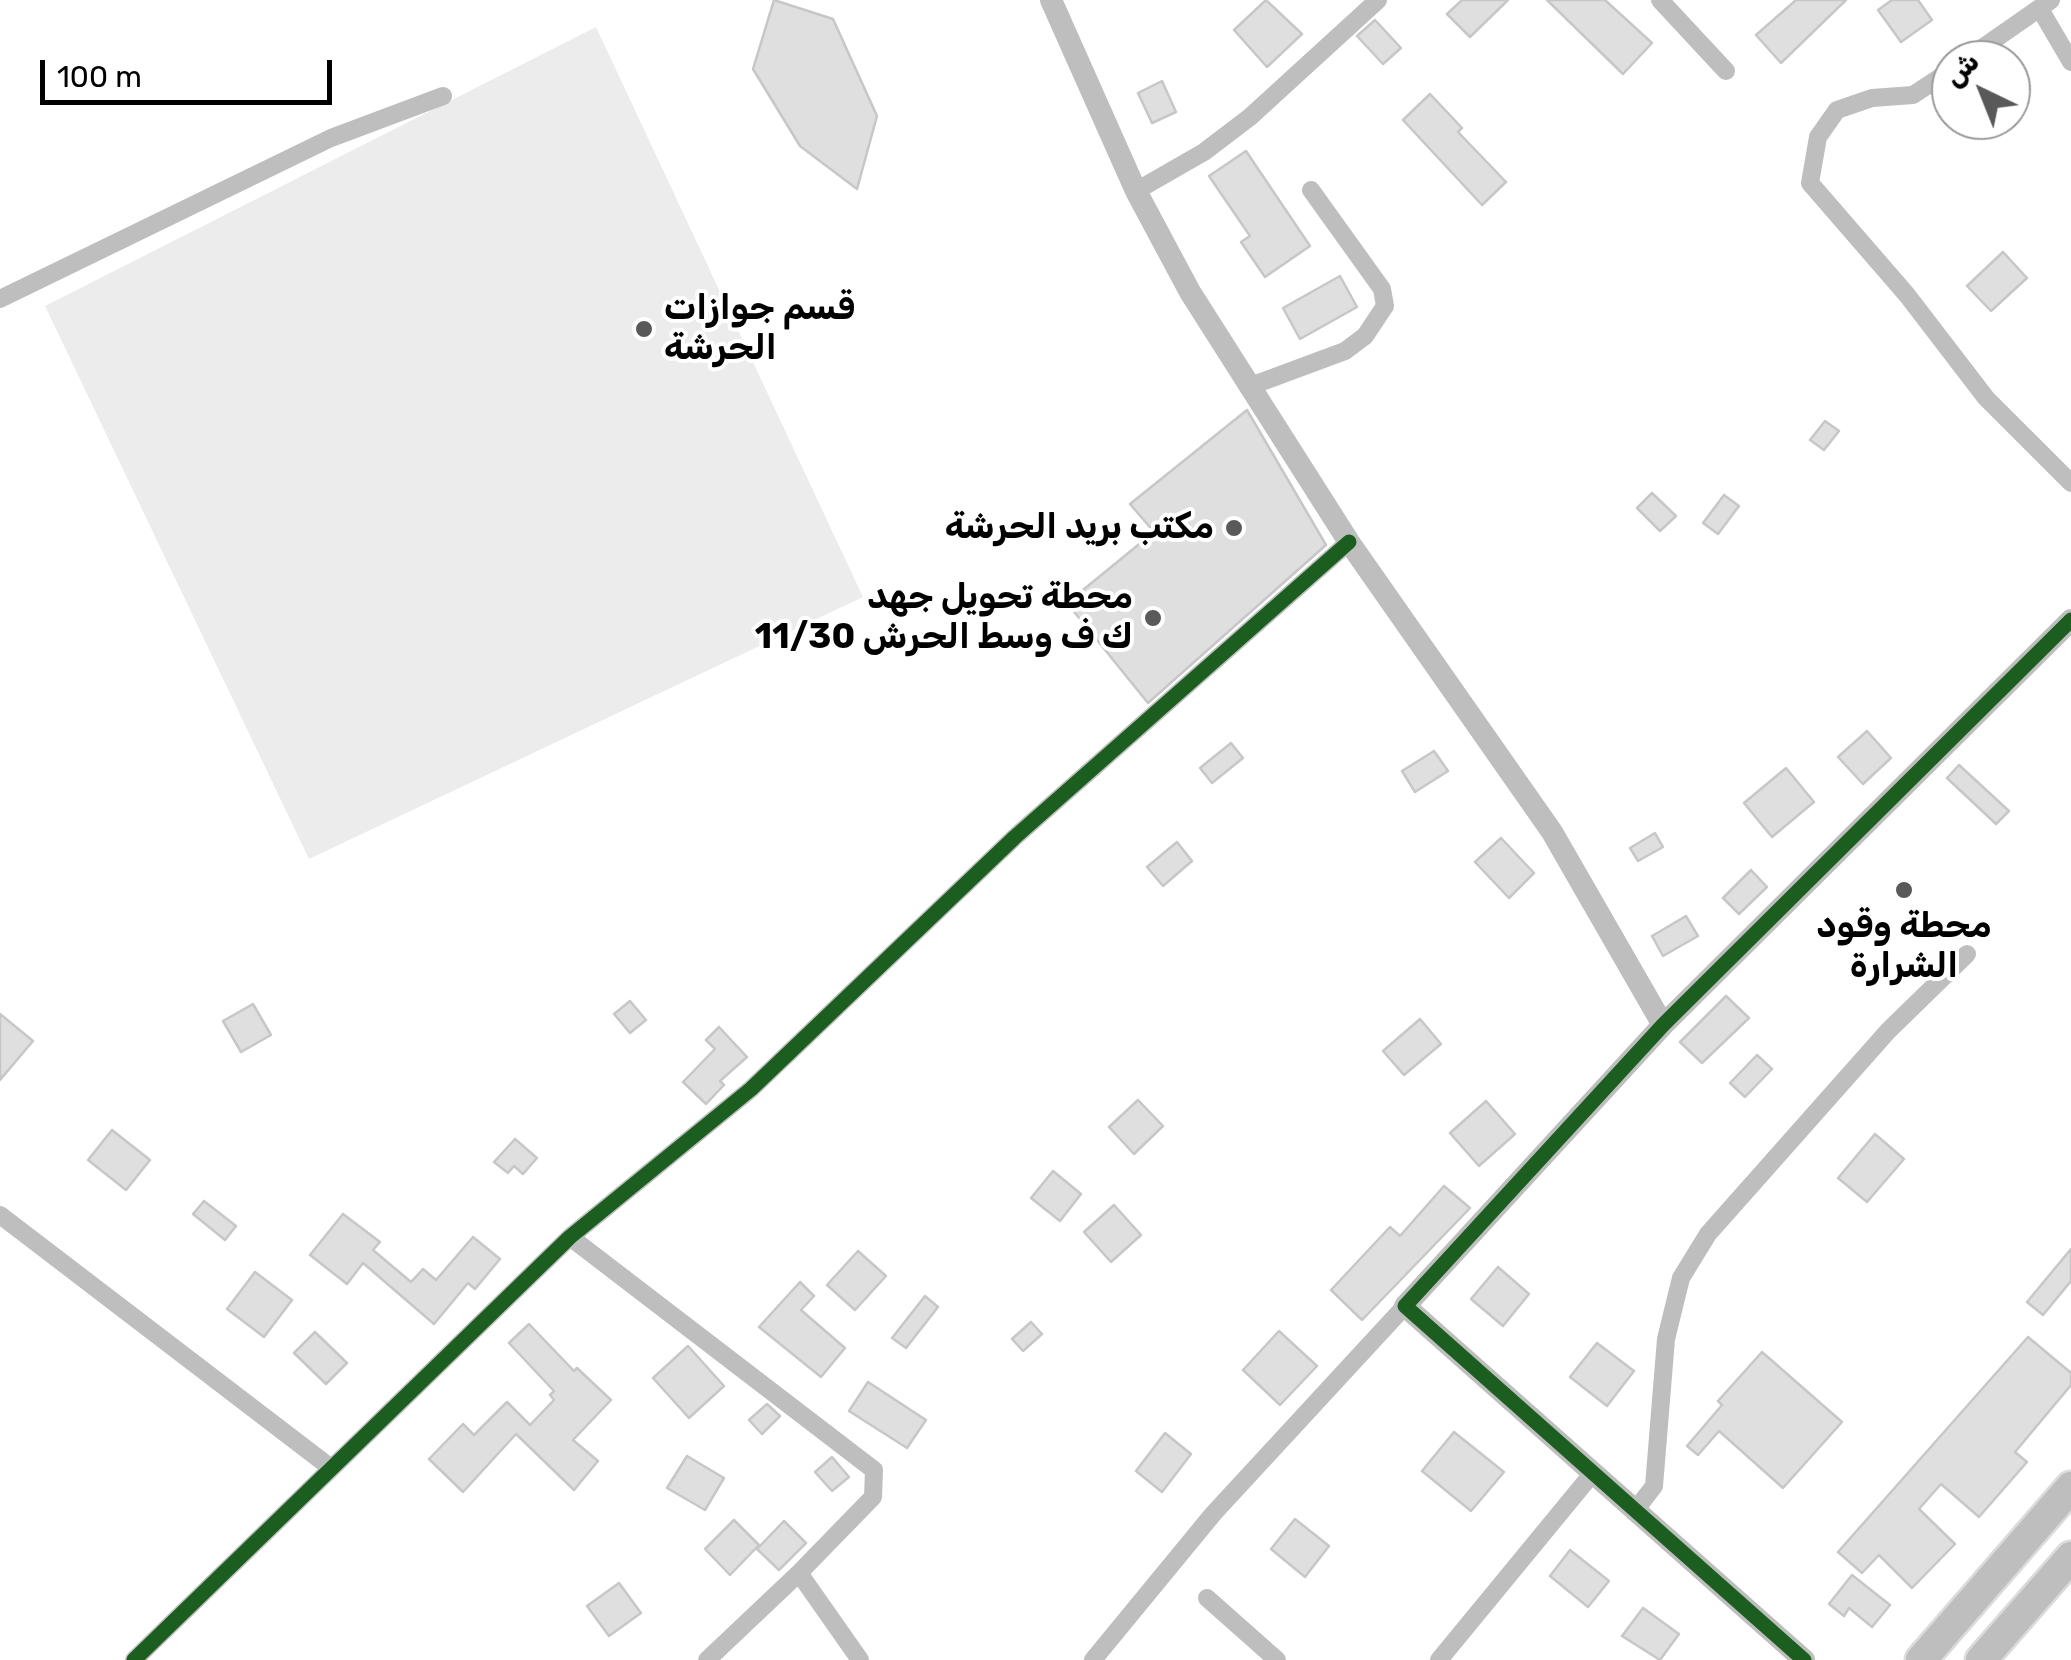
<!DOCTYPE html>
<html>
<head>
<meta charset="utf-8">
<style>
	body { margin:0 }
	#map { position:relative; width:2071px; height:1660px; overflow:hidden; background:#fff; font-family:Rubik,Cairo,sans-serif }
	canvas { display:block }
	.north { position:absolute; left:1931px; top:40px; width:100px; height:100px; box-sizing:border-box; background:#fff; border:2px solid #999; border-radius:50%; rotate:317deg; font-size:28px; font-weight:700; line-height:40px; text-align:center; color:#000 }
	.north::after { content:''; display:block; margin:auto; width:35px; height:45px; background:#595959; clip-path:polygon(50% 0,100% 100%,50% 72%,0 100%) }
	.scale { position:absolute; left:40px; top:60px; width:292px; height:45px; box-sizing:border-box; border:5px solid #000; border-top:0; padding-left:12px; font-size:30px; line-height:35px; white-space:nowrap; color:#000; -webkit-text-stroke:8px #fff; paint-order:stroke }
</style>
</head>
<body>
<div id="map">
<canvas width="2071" height="1660"></canvas>
<div class="north">ش</div>
<div class="scale">100 m</div>
</div>
<script>
const g = document.querySelector('canvas').getContext('2d');
g.lineJoin = 'round';
function fillPath(path, color) {
  g.fillStyle = color;
  g.fill(path, 'evenodd');
}
function poly(rows) {
  const path = new Path2D();
  for (const r of rows) {
    path.moveTo(r[0], r[1]);
    for (let i = 2; i < r.length; i += 2) path.lineTo(r[i], r[i + 1]);
  }
  return path;
}
function strokePath(path, color, width, dash) {
  g.strokeStyle = color;
  g.lineWidth = width;
  g.lineCap = dash ? 'butt' : 'round';
  g.setLineDash(dash || []);
  g.stroke(path);
}
function write(font, color, halo, rows, align = 'center') {
  g.font = font + ' Rubik,Cairo,sans-serif';
  g.lineWidth = 8;
  g.setLineDash([]);
  g.textBaseline = 'middle';
  g.strokeStyle = halo;
  g.fillStyle = color;
  for (const [text, x, y, turn = 0] of rows) {
    g.save();
    g.translate(x, y);
    g.rotate((+turn || 0) * Math.PI / 180);
    g.textAlign = isNaN(turn) ? turn : align;
    if (halo) g.strokeText(text, 0, 0);
    g.fillText(text, 0, 0);
    g.restore();
  }
}
fillPath(poly([
	[596,27,863,597,309,859,45,306]
]), '#ececec');
const building = poly([
	[774,0,833,19,877,116,857,189,800,146,753,69,774,0],
	[1266,0,1302,34,1267,67,1234,30,1266,0],
	[1462,0,1508,0,1470,37,1447,14,1462,0],
	[1547,0,1605,0,1652,43,1623,74,1547,0],
	[1796,0,1846,0,1781,63,1756,35,1796,0],
	[1892,0,1918,0,1932,20,1901,42,1878,10,1892,0],
	[1375,20,1401,48,1383,64,1357,36,1375,20],
	[1162,81,1176,112,1152,123,1138,93,1162,81],
	[1430,94,1462,128,1458,132,1506,182,1482,205,1403,120,1430,94],
	[1246,151,1310,246,1265,277,1241,242,1250,236,1209,176,1246,151],
	[2003,252,2027,278,1991,311,1967,286,2003,252],
	[1340,276,1357,307,1300,339,1283,308,1340,276],
	[1247,410,1326,545,1148,703,1067,603,1154,532,1130,504,1247,410],
	[1825,421,1839,431,1824,450,1810,440,1825,421],
	[1652,493,1676,516,1660,531,1637,508,1652,493],
	[1724,495,1739,506,1718,534,1703,523,1724,495],
	[1867,731,1891,758,1863,784,1838,757,1867,731],
	[1231,743,1243,758,1212,783,1200,768,1231,743],
	[1434,751,1448,771,1415,792,1402,771,1434,751],
	[1959,765,2009,811,1996,824,1947,778,1959,765],
	[1786,768,1814,802,1772,837,1744,803,1786,768],
	[1655,833,1663,847,1638,861,1630,848,1655,833],
	[1501,838,1534,873,1509,898,1475,862,1501,838],
	[1177,842,1192,861,1163,886,1147,867,1177,842],
	[1751,870,1767,887,1739,914,1723,898,1751,870],
	[1686,916,1698,936,1663,956,1652,936,1686,916],
	[1726,996,1749,1018,1702,1063,1680,1042,1726,996],
	[630,1001,646,1020,630,1033,614,1014,630,1001],
	[253,1004,271,1035,241,1052,223,1021,253,1004],
	[0,1014,33,1041,0,1080,0,1014],
	[1420,1019,1441,1044,1404,1075,1383,1051,1420,1019],
	[719,1027,747,1057,720,1081,724,1085,706,1104,683,1082,715,1049,706,1040,719,1027],
	[1757,1055,1772,1069,1745,1097,1730,1083,1757,1055],
	[1138,1100,1163,1126,1134,1154,1109,1127,1138,1100],
	[1486,1101,1515,1134,1479,1166,1450,1133,1486,1101],
	[112,1130,150,1160,126,1190,88,1160,112,1130],
	[1875,1134,1904,1159,1867,1202,1838,1178,1875,1134],
	[515,1139,537,1158,523,1174,514,1166,508,1173,494,1162,515,1139],
	[1053,1171,1081,1194,1060,1221,1031,1198,1053,1171],
	[1444,1186,1470,1208,1362,1320,1331,1290,1390,1227,1400,1236,1444,1186],
	[204,1201,236,1226,225,1240,193,1214,204,1201],
	[1114,1205,1141,1235,1111,1262,1084,1232,1114,1205],
	[343,1214,380,1242,373,1250,411,1282,423,1269,436,1280,473,1237,500,1259,475,1289,468,1283,434,1324,363,1263,347,1284,310,1255,343,1214],
	[2071,1249,2071,1281,2043,1315,2027,1302,2071,1249],
	[858,1251,886,1276,855,1310,827,1285,858,1251],
	[1498,1267,1529,1294,1503,1326,1471,1299,1498,1267],
	[255,1272,292,1300,264,1337,227,1309,255,1272],
	[800,1282,814,1296,801,1310,845,1348,821,1377,759,1327,800,1282],
	[925,1296,938,1307,906,1348,892,1338,925,1296],
	[1031,1322,1042,1334,1023,1351,1012,1339,1031,1322],
	[529,1324,574,1371,577,1368,611,1400,573,1440,598,1461,574,1490,516,1434,463,1492,429,1459,463,1424,474,1435,507,1402,530,1425,554,1400,550,1395,554,1391,509,1343,529,1324],
	[1279,1331,1317,1366,1280,1405,1243,1370,1279,1331],
	[315,1332,347,1363,326,1384,294,1353,315,1332],
	[2028,1337,2071,1373,2071,1385,2015,1452,2027,1462,1979,1517,1941,1484,1919,1509,1955,1544,1912,1588,1879,1555,1862,1573,1838,1552,2028,1337],
	[1597,1343,1634,1371,1607,1406,1570,1377,1597,1343],
	[688,1346,724,1386,689,1418,653,1378,688,1346],
	[1762,1352,1842,1422,1783,1488,1719,1431,1698,1455,1687,1446,1722,1405,1718,1401,1762,1352],
	[868,1382,926,1420,907,1448,849,1411,868,1382],
	[767,1404,780,1416,762,1434,749,1420,767,1404],
	[1454,1432,1504,1472,1471,1511,1422,1471,1454,1432],
	[1165,1433,1191,1454,1162,1492,1136,1471,1165,1433],
	[687,1456,724,1478,705,1510,667,1488,687,1456],
	[832,1457,849,1477,832,1491,815,1472,832,1457],
	[1295,1519,1329,1546,1305,1577,1271,1549,1295,1519],
	[734,1520,759,1545,730,1575,705,1549,734,1520],
	[784,1521,806,1543,779,1570,757,1549,784,1521],
	[1570,1550,1609,1581,1588,1607,1550,1576,1570,1550],
	[1852,1575,1890,1605,1872,1627,1849,1608,1844,1616,1829,1604,1852,1575],
	[619,1583,641,1613,609,1636,587,1606,619,1583],
	[1643,1608,1679,1634,1660,1660,1622,1636,1643,1608]
]);
fillPath(building, '#dfdfdf');
strokePath(building, '#c7c7c7', 2.5);
const trunk = poly([
	[1921,1660,2071,1487],
	[1981,1660,2071,1557]
]);
strokePath(trunk, '#dbdbdb', 35);
strokePath(poly([
	[1660,0,1726,71],
	[2040,9,2071,62],
	[1965,60,2051,0],
	[1951,70,1913,95,1872,98,1837,110,1818,137,1810,183,1907,295,1986,398,2071,483],
	[1136,191,1204,152,1250,117,1378,0],
	[0,299,331,138,443,96],
	[1248,387,1345,351,1365,336,1385,306,1382,289,1311,190],
	[0,1215,331,1468],
	[570,1237,874,1470,873,1497,799,1573],
	[1634,1512,1654,1486,1666,1339,1681,1278,1708,1234,1888,1031,1967,954],
	[1207,1598,1277,1660],
	[134,1660,570,1237,751,1089,1015,837,1349,542],
	[707,1660,799,1573,860,1660],
	[1093,1660,1213,1514,1405,1306],
	[1439,1660,1592,1474]
]), '#bebebe', 18);
strokePath(poly([
	[1051,0,1136,191,1190,292,1349,542,1552,832,1663,1025],
	[1804,1660,1405,1306,1663,1025,2071,620]
]), '#bebebe', 22);
strokePath(trunk, '#bebebe', 30);
strokePath(poly([
	[134,1660,570,1237,751,1089,1015,837,1349,542],
	[1804,1660,1405,1306,1663,1025,2071,620]
]), '#1b5e20', 15);
for (const [x, y, r, color] of [
	[644,329,10,"#595959"],
	[1234,528,10,"#595959"],
	[1153,618,10,"#595959"],
	[1904,890,10,"#595959"]
]) {
  const dot = new Path2D();
  dot.arc(x, y, r, 0, 2 * Math.PI);
  g.fillStyle = color;
  g.fill(dot);
  strokePath(dot, '#fff', 4);
}
write('bold 35px', '#000', '#fff', [
	["قسم جوازات",664,309,"left"],
	["الحرشة",664,349,"left"],
	["مكتب بريد الحرشة",1214,528],
	["محطة تحويل جهد",1133,598],
	["11/30 ك ف وسط الحرش",1133,638],
	["محطة وقود",1904,927,"center"],
	["الشرارة",1904,967,"center"]
], 'right');
</script>
</body>
</html>
